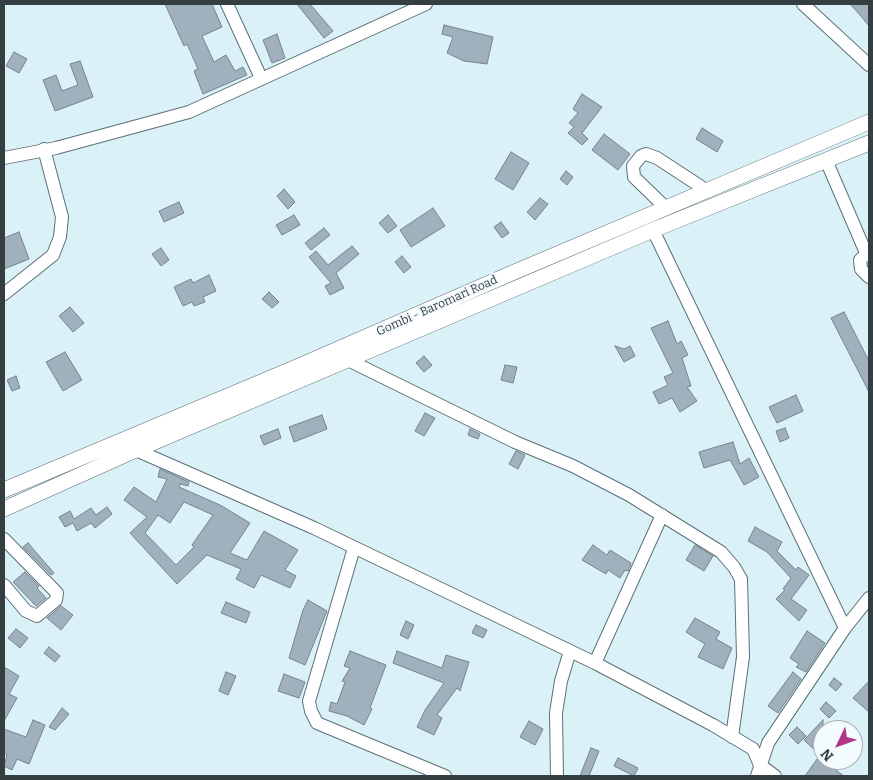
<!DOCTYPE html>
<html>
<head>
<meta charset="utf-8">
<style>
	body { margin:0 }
	#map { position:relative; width:873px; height:780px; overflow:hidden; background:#dbf1f8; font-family:Bitter,serif }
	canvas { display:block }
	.frame { position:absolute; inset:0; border:5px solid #353e40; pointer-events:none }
	.north { position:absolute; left:813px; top:720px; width:50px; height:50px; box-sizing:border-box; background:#f3fbfe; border:1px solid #a7afb2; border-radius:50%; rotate:228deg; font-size:14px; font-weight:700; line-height:20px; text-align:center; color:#353e40 }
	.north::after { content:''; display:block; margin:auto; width:18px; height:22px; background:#b23686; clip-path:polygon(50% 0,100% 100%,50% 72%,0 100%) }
</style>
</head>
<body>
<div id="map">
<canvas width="873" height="780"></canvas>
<div class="frame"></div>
<div class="north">N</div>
</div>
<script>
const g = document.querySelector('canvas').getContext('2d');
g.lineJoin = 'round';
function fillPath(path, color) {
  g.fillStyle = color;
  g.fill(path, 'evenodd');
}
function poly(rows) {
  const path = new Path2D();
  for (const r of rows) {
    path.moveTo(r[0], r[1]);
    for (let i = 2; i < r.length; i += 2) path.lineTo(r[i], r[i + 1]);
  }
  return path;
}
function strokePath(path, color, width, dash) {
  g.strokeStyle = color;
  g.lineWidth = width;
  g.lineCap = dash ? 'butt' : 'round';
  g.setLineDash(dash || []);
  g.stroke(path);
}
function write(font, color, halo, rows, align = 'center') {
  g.font = font + ' Bitter,serif';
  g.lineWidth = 4;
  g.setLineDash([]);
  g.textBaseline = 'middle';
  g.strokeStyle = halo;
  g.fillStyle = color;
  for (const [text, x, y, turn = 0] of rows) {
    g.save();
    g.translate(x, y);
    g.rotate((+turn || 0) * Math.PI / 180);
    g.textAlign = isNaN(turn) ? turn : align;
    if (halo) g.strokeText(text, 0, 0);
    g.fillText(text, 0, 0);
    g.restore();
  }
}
const building = poly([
	[165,4,212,4,222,27,202,36,214,62,226,55,235,71,243,67,247,75,203,94,194,71,198,69,187,44,184,46,165,4],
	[297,4,310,4,333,31,324,38,297,4],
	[850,4,869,4,869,26,860,15,850,4],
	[444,25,493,37,487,64,464,61,447,53,453,37,442,34,444,25],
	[277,34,285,58,272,63,263,40,277,34],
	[14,52,27,59,19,73,6,66,14,52],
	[80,61,93,97,55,111,43,80,56,75,62,91,78,85,70,64,80,61],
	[582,94,602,107,582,133,588,139,582,145,568,133,574,127,569,123,578,113,573,109,582,94],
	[702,128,723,141,717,152,696,139,702,128],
	[604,134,630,154,618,170,592,150,604,134],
	[511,152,529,163,513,190,495,179,511,152],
	[566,171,573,177,567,185,560,179,566,171],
	[284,189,295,202,288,209,277,196,284,189],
	[540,198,548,204,535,220,527,212,540,198],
	[179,202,184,213,164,222,159,211,179,202],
	[433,208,445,226,411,247,400,230,433,208],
	[294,215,300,225,282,235,276,225,294,215],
	[388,215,397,226,388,233,379,223,388,215],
	[501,222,509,233,502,238,494,227,501,222],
	[324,228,330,235,311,250,305,243,324,228],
	[19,232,29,259,4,269,4,238,19,232],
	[352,246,359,254,336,273,344,288,330,295,325,286,331,283,309,257,316,251,328,265,352,246],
	[161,248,169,260,161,266,152,254,161,248],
	[402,256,411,267,404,273,395,262,402,256],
	[209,275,216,291,203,297,205,302,194,306,192,302,183,306,174,287,191,279,193,283,209,275],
	[269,292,279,302,272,308,262,299,269,292],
	[70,307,84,323,73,332,59,316,70,307],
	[844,312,869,361,869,392,831,318,844,312],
	[668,321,677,344,681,341,688,355,682,358,691,386,687,387,697,401,680,412,672,398,659,404,653,392,668,385,664,377,673,373,651,328,668,321],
	[615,346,624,349,630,346,635,356,624,362,615,346],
	[65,352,82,380,63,391,46,362,65,352],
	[424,356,432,365,424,372,416,363,424,356],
	[505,365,517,367,513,383,501,380,505,365],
	[16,376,20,388,12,391,7,380,16,376],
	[796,395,803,411,777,423,769,407,796,395],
	[425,413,435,418,424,436,415,431,425,413],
	[322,415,327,429,294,442,289,427,322,415],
	[785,428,789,438,780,442,776,431,785,428],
	[278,429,281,438,264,445,260,436,278,429],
	[470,429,480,434,478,439,468,435,470,429],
	[733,442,740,464,749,458,759,477,744,485,730,460,704,468,699,452,733,442],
	[516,451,525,455,518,469,509,464,516,451],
	[160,469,189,482,188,486,180,484,179,487,220,505,250,523,230,553,247,560,264,531,298,550,285,570,296,576,290,588,261,575,254,588,236,579,241,569,207,555,177,584,130,533,147,517,124,500,134,487,156,502,167,479,158,477,160,469],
	[184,502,213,515,192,545,194,547,176,565,145,533,158,515,170,523,184,502],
	[107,507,112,514,95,528,91,523,77,531,73,523,65,527,59,517,70,511,74,519,91,508,96,515,107,507],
	[755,527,782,542,777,551,796,570,798,567,809,575,791,599,807,610,799,621,776,599,785,590,783,589,791,578,767,552,748,541,755,527],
	[28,543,54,573,51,575,23,547,28,543],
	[593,545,607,555,610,550,631,563,628,571,625,570,620,578,608,570,606,574,582,560,593,545],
	[695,545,713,556,704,571,686,560,695,545],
	[25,572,39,586,37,588,46,598,36,606,13,582,25,572],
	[308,600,327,611,305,665,289,658,303,610,308,600],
	[226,602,250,612,246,623,221,613,226,602],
	[61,606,73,615,61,630,47,618,61,606],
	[695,618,720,632,716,639,732,648,723,669,698,657,705,644,686,632,695,618],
	[406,621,414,625,408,639,400,635,406,621],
	[476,625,487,630,483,638,472,633,476,625],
	[16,629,28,638,20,648,8,638,16,629],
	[807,631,825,643,806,672,796,667,799,664,790,658,807,631],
	[49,647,60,656,55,662,44,653,49,647],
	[350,651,386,665,370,708,372,709,364,725,347,716,329,711,331,702,337,704,345,682,342,681,350,668,344,666,350,651],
	[397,651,442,668,446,655,469,662,460,691,457,688,437,715,442,718,434,735,417,727,425,710,444,683,393,663,397,651],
	[4,667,19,676,9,694,17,698,4,721,4,667],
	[226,672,236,676,228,695,219,691,226,672],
	[793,672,801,679,778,713,768,706,793,672],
	[284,674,305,682,299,698,278,691,284,674],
	[834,678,842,684,836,691,829,685,834,678],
	[869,681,869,712,853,698,869,681],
	[826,702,836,711,829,718,820,709,826,702],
	[62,708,69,714,55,730,49,727,62,708],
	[33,720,45,725,29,764,17,759,12,770,4,766,7,755,4,753,4,729,26,737,33,720],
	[823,720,823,760,840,760,833,768,844,776,805,776,820,755,804,740,823,720],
	[529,721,543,729,535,745,520,737,529,721],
	[797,727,806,736,798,744,789,735,797,727],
	[591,748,599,751,589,776,580,776,591,748],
	[618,758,638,768,634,776,614,766,618,758]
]);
fillPath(building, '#a1b0bd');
strokePath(building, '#75838f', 1);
const minor = poly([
	[227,4,261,78],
	[803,4,869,65],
	[4,158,56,148,189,112,426,4],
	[826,160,866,253],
	[665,207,634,177,633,166,641,156,646,154,657,158,706,190],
	[653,230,845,628],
	[869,252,860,260,861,269,869,277],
	[4,294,53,255,60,237,62,217,44,149],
	[348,360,515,442,573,466,629,495,721,552,734,567,741,579,743,657,732,737],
	[136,450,314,528,595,663,713,725,753,749,760,765,775,776],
	[4,539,57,593,56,600,37,616,26,611,4,585],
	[354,548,309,701,311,711,317,723,445,776],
	[595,663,662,515],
	[557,776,556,713,561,681,570,651],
	[757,776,768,743,845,628,869,598]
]);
const major = poly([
	[4,490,297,367,512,273,869,122],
	[4,509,136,450,653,230,869,143]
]);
strokePath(minor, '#5d6f76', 14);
strokePath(major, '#5d6f76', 16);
strokePath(minor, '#fff', 12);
strokePath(major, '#fff', 15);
write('12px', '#353e40', '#f3fbfe', [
	["Gombi - Baromari Road",437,306,-24]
]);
</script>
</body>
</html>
